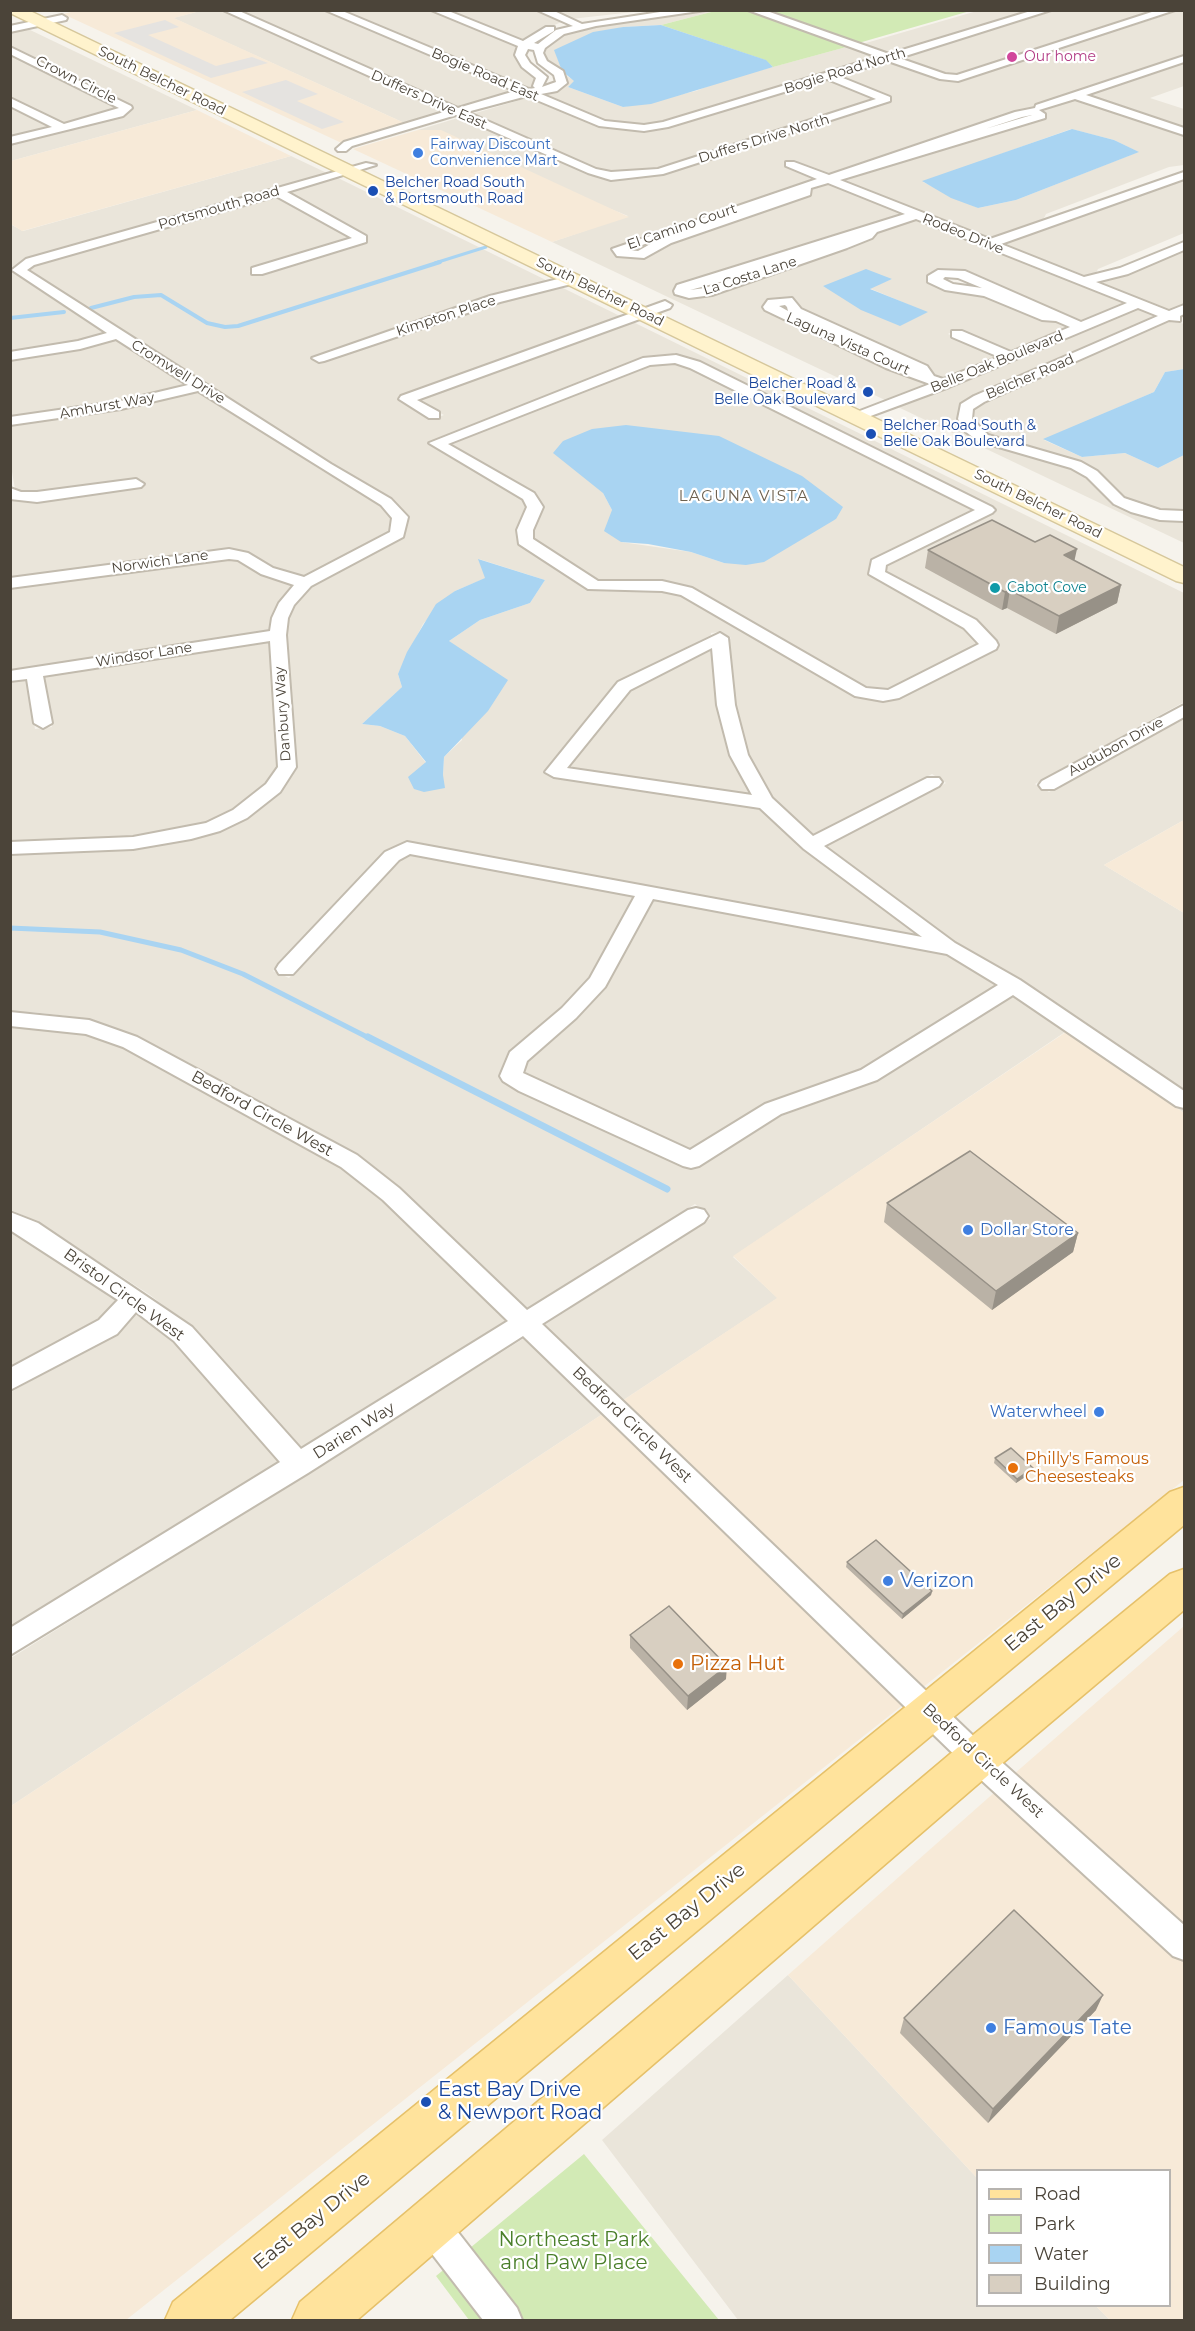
<!DOCTYPE html>
<html>
<head>
<meta charset="utf-8">
<style>
	body { margin:0 }
	#map { position:relative; width:1195px; height:2331px; overflow:hidden; background:#f6f3ec; font-family:Montserrat,sans-serif }
	canvas { display:block }
	.frame { position:absolute; inset:0; border:12px solid #4b4439; pointer-events:none }
	.legend { position:absolute; left:976px; top:2169px; width:195px; height:138px; box-sizing:border-box; background:#fff; border:2px solid #b7b4b0; margin:0; padding:8px 10px; list-style:none; font-size:18px; color:#4b4439 }
	.legend li { display:flex; align-items:center; gap:12px; height:30px }
	.legend b { width:30px; border:2px solid #b7b4b0 }
</style>
</head>
<body>
<div id="map">
<canvas width="1195" height="2331"></canvas>
<div class="frame"></div>
<ul class="legend">
<li><b style="height:8px;background:#ffe39c"></b>Road</li>
<li><b style="height:16px;background:#d2eab5"></b>Park</li>
<li><b style="height:16px;background:#a9d4f2"></b>Water</li>
<li><b style="height:16px;background:#d8cfc1"></b>Building</li>
</ul>
</div>
<script>
const g = document.querySelector('canvas').getContext('2d');
g.lineJoin = 'round';
function fillPath(path, color) {
  g.fillStyle = color;
  g.fill(path, 'evenodd');
}
function poly(rows) {
  const path = new Path2D();
  for (const r of rows) {
    path.moveTo(r[0], r[1]);
    for (let i = 2; i < r.length; i += 2) path.lineTo(r[i], r[i + 1]);
  }
  return path;
}
function strokePath(path, color, width, dash) {
  g.strokeStyle = color;
  g.lineWidth = width;
  g.lineCap = dash ? 'butt' : 'round';
  g.setLineDash(dash || []);
  g.stroke(path);
}
function write(font, color, halo, rows, align = 'center') {
  g.font = font + ' Montserrat,sans-serif';
  g.lineWidth = 4.5;
  g.setLineDash([]);
  g.textBaseline = 'middle';
  g.strokeStyle = halo;
  g.fillStyle = color;
  for (const [text, x, y, turn = 0] of rows) {
    g.save();
    g.translate(x, y);
    g.rotate((+turn || 0) * Math.PI / 180);
    g.textAlign = isNaN(turn) ? turn : align;
    if (halo) g.strokeText(text, 0, 0);
    g.fillText(text, 0, 0);
    g.restore();
  }
}
fillPath(poly([
	[640,10,642,11,571,19,548,11],
	[200,11,223,11,454,114,411,126,173,18],
	[233,11,324,11,523,94,462,111],
	[337,11,430,11,519,45,537,81,527,90],
	[443,11,536,11,564,21,530,35,522,42],
	[715,11,661,25,623,27,555,50,562,71,548,62,543,53,545,47,564,33,599,24],
	[977,11,1038,11,889,55,859,45],
	[1054,11,1161,11,956,76,946,75,897,58],
	[1178,11,1184,11,1184,57,1033,106,1041,109,1076,97,1184,135,1184,165,1169,167,1046,214,1043,220,988,240,838,180,882,166,894,165,1030,120,1042,119,1047,115,1036,110,1015,113,830,177,790,161,783,163,822,179,630,241,613,249,618,255,628,258,645,257,672,242,810,194,811,189,830,183,908,214,678,286,674,290,676,293,711,295,848,247,873,237,877,232,917,218,1127,303,1080,323,964,272,948,269,930,274,927,280,935,285,984,295,1072,327,1009,353,955,330,948,334,1001,357,943,380,926,368,802,310,792,300,778,299,764,305,771,313,887,366,934,383,887,401,552,242,628,216,418,130,461,117,611,178,640,178,661,174,886,104,891,100,884,93,836,76,890,60,963,80],
	[1071,129,1114,140,1138,152,1016,200,978,208,923,182],
	[892,279,869,288,928,313,823,286],
	[26,28,197,110,11,161,11,31],
	[850,46,882,57,661,123,642,126,606,122,538,95,556,91,567,84,564,74,575,81,568,87,623,107,696,91,721,81],
	[1184,62,1184,86,1150,98,1184,109,1184,130,1083,95],
	[829,79,880,98,655,170,612,173,596,170,469,115,530,97,599,125,619,129,649,130],
	[291,156,329,174,24,261,12,269,12,272,108,333,77,343,11,353,10,224,23,231],
	[336,177,552,283,491,297,310,357,317,362,499,302,561,287,622,317,401,397,401,401,434,419,444,415,416,400,631,321,1184,593,1184,702,1035,784,1049,792,1184,718,1184,820,1104,865,1184,913,1184,1092,1012,976,959,945,824,846,946,783,932,774,811,836,775,802,748,754,735,706,728,640,731,638,719,632,711,633,711,635,618,682,546,769,552,777,761,807,798,843,925,938,407,842,384,852,273,971,289,978,400,859,412,854,634,896,589,979,560,1009,510,1052,501,1073,504,1081,522,1093,686,1167,699,1167,781,1116,877,1081,1015,995,1184,1110,1184,1113,1065,1032,733,1257,778,1298,622,1401,543,1326,711,1218,695,1204,528,1310,400,1189,357,1155,135,1036,91,1019,32,1012,11,1012,10,854,135,849,194,839,219,831,263,806,280,791,296,767,286,634,288,618,294,605,312,585,404,537,407,517,390,497,332,465,25,270,34,264,274,195,354,238,249,271,256,275,366,241,367,237,284,192],
	[603,493,836,519,724,563,691,552,621,542,612,510],
	[479,559,545,580,530,603,480,620,449,641,462,740,444,757,443,775,426,763,405,736,380,726,362,724,402,687,398,674,423,624,455,591,486,578],
	[1184,177,1184,233,1098,269,1096,273,1082,278,998,244,1053,224,1067,222],
	[1184,250,1184,318,1092,283,1128,273],
	[1138,308,1184,324,1184,369,1165,372,1154,392,1044,440,1082,457,1125,453,1158,468,1184,455,1184,543,898,407],
	[115,338,191,385,119,402,11,417,10,359,84,348],
	[199,391,321,470,380,504,392,517,390,533,303,577,228,550,11,578,10,499,39,501,144,486,141,479,37,494,21,493,15,489,11,466,11,424,123,408],
	[228,558,238,560,261,574,295,584,279,602,272,617,270,631,11,671,11,587],
	[270,641,278,766,265,786,249,799,209,822,188,828,132,838,11,842,11,681,27,678,35,729,52,727,43,676],
	[712,648,730,754,752,795,567,768,631,689],
	[654,900,949,955,998,984,862,1069,767,1103,689,1150,523,1074,528,1061,577,1018,607,986],
	[11,1026,85,1033,124,1048,341,1167,383,1199,510,1322,301,1450,191,1327,150,1295,36,1221,11,1210],
	[11,1231,118,1300,100,1320,11,1369],
	[135,1312,173,1341,281,1462,11,1629,11,1392,114,1334],
	[526,1337,604,1413,11,1806,11,1658],
	[788,1975,977,2178,978,2306,1096,2306,1110,2320,738,2320,602,2140]
]), '#eae5da');
fillPath(poly([
	[79,10,200,11,174,18,411,126,346,145,63,14],
	[197,110,291,156,22,231,11,224,11,161],
	[418,130,441,130,629,217,552,242,353,149],
	[1184,820,1184,913,1104,865],
	[1066,1032,1184,1113,1184,1480,922,1688,622,1401,777,1298,733,1256],
	[604,1413,904,1704,126,2320,11,2320,11,1806],
	[1184,1626,1184,1928,1014,1774],
	[996,1791,1184,1963,1184,2320,1110,2320,1096,2306,1170,2306,1170,2170,978,2170,977,2178,788,1975]
]), '#f7ead8');
fillPath(poly([
	[715,11,747,11,850,46,773,67,765,60,661,25],
	[760,11,970,11,855,44],
	[584,2154,719,2320,469,2320,436,2276]
]), '#d2eab5');
fillPath(poly([
	[165,20,179,27,148,35,216,66,252,57,268,63,211,78,114,33],
	[286,80,318,94,297,101,344,122,322,129,242,92]
]), '#e5e3e0');
fillPath(poly([
	[661,25,766,60,773,67,651,104,623,107,568,87,574,81,562,71,554,50,593,32,623,27],
	[1072,129,1114,140,1139,152,1016,200,978,208,951,198,922,181],
	[866,269,892,279,870,289,928,312,900,326,861,310,823,286],
	[1184,369,1184,455,1158,468,1125,453,1082,457,1043,439,1154,392,1165,372],
	[626,425,719,436,802,476,843,507,836,519,764,562,746,565,724,563,691,552,648,544,621,542,604,531,612,510,603,493,553,453,563,441,592,429],
	[478,559,545,580,530,603,480,620,449,641,508,680,488,711,444,757,443,775,445,788,424,792,414,789,408,777,426,762,405,736,380,726,362,724,402,687,398,674,407,652,436,604,455,591,485,578]
]), '#a9d4f2');
strokePath(poly([
	[435,263,486,247]
]), '#a9d4f2', 3);
strokePath(poly([
	[91,308,134,297,161,295,207,323,225,327,238,326,440,262],
	[10,318,64,312]
]), '#a9d4f2', 4);
strokePath(poly([
	[10,928,100,932,181,950,243,974,371,1039]
]), '#a9d4f2', 5);
strokePath(poly([
	[368,1037,667,1189]
]), '#a9d4f2', 7);
const street = poly([
	[223,10,237,10,458,108,515,91,325,10,340,10,529,89,535,88,533,86,536,78,522,67,515,55,518,46,431,10,446,10,523,41,546,27,554,27,554,31,534,43,538,44,556,30,573,26,537,10,552,10,582,24,673,10,706,10,596,26,564,34,545,48,543,53,547,61,563,71,567,83,557,91,541,94,605,121,644,125,663,122,878,57,748,10,764,10,889,54,1034,10,1051,10,899,58,945,74,957,75,1158,10,1175,10,958,81,940,79,888,61,838,76,890,97,890,101,663,174,611,180,588,173,456,115,352,146,346,151,338,151,336,149,344,142,447,111,223,10],
	[528,49,534,50,538,63,554,75,556,82,542,87,547,77,530,63,525,55,528,49],
	[827,79,876,99,658,169,611,172,596,169,467,112,527,96,599,126,644,131,668,127,827,79],
	[62,15,67,18,66,20,10,32,10,26,62,15],
	[10,47,131,106,132,108,123,116,10,144,10,137,52,127,10,106,10,98,64,124,119,108,10,54,10,47],
	[1184,56,1184,62,1086,95,1184,128,1184,135,1075,99,1039,110,1045,114,1045,118,840,180,990,239,1184,172,1184,179,1001,244,1084,277,1120,268,1184,242,1184,250,1128,274,1096,282,1169,311,1184,305,1184,314,1180,316,1180,321,1169,320,984,402,973,409,972,419,988,435,1081,462,1097,471,1124,498,1160,510,1184,511,1184,521,1160,520,1131,512,1114,504,1087,477,1071,468,978,441,966,432,958,419,961,404,974,396,1158,316,1138,308,949,387,857,421,852,420,850,417,852,414,930,384,886,368,765,310,763,307,768,300,792,298,801,309,927,366,934,376,943,379,999,357,952,337,952,331,962,331,1011,352,1070,327,1056,321,1042,320,984,296,945,290,928,282,928,276,938,270,965,271,1081,322,1127,303,916,219,877,232,872,238,847,248,712,295,689,298,675,294,674,291,677,285,905,214,828,183,811,188,810,195,671,243,644,258,617,256,612,249,817,179,786,166,786,162,794,162,829,175,1015,112,1035,108,1036,105,1184,56],
	[1032,115,985,129,1022,117,1032,115],
	[659,239,638,251,628,250,659,239],
	[767,267,705,288,690,290,728,280,767,267],
	[945,277,958,278,982,288,953,284,943,279,945,277],
	[785,305,787,307,788,311,779,306,785,305],
	[366,163,376,165,287,192,366,236,366,242,262,274,252,274,252,268,352,238,276,196,34,265,27,270,331,464,391,499,408,517,403,537,311,586,294,605,288,618,286,635,296,767,280,792,247,818,220,831,191,839,133,849,10,854,10,842,133,837,206,823,233,810,266,784,278,767,270,641,43,676,52,723,43,728,34,723,27,679,10,681,10,671,270,631,272,618,279,603,294,585,261,574,238,560,229,559,10,588,10,578,229,549,248,553,273,568,304,577,390,532,392,518,381,505,198,391,121,409,10,425,10,417,121,401,188,385,116,339,80,349,10,360,10,352,78,341,107,333,12,270,26,259,366,163],
	[574,275,580,279,579,282,500,302,324,361,319,362,312,358,490,296,574,275],
	[665,301,672,305,670,308,417,400,439,412,439,418,429,418,399,399,401,396,665,301],
	[676,355,700,362,992,507,995,510,992,513,886,565,885,572,976,620,996,641,998,645,996,649,899,698,883,701,855,696,681,595,662,591,588,589,519,544,517,530,527,507,523,499,429,443,643,358,676,355],
	[675,363,690,368,975,510,872,560,869,574,964,628,979,644,888,690,866,688,692,588,662,581,598,581,533,539,533,530,543,507,534,493,448,444,650,365,675,363],
	[136,479,144,484,141,487,37,502,10,499,10,488,21,492,37,492,136,479],
	[720,633,728,638,735,705,748,755,772,798,813,836,927,778,939,778,942,782,939,786,824,846,955,943,1020,980,1184,1091,1184,1108,1176,1106,1013,995,877,1080,781,1114,699,1166,691,1168,683,1166,519,1091,503,1081,500,1076,510,1052,562,1008,590,978,635,896,410,854,399,860,293,974,279,974,276,969,279,964,385,852,407,842,922,937,804,849,760,808,554,777,545,772,618,682,720,633],
	[712,648,717,705,730,755,752,795,567,768,630,690,712,648],
	[653,899,947,954,998,985,861,1070,765,1104,690,1150,523,1073,527,1061,576,1018,605,987,653,899],
	[1184,705,1184,717,1054,789,1042,789,1039,785,1042,781,1184,705],
	[10,1012,89,1020,137,1037,357,1155,399,1188,527,1310,688,1210,696,1208,704,1210,708,1216,704,1222,542,1324,987,1749,1184,1925,1184,1960,1173,1956,967,1767,523,1336,308,1473,10,1655,10,1628,280,1462,174,1341,136,1312,117,1334,10,1390,10,1368,99,1320,118,1300,10,1230,10,1212,38,1223,192,1327,301,1449,508,1321,383,1200,341,1167,123,1047,86,1034,10,1026,10,1012],
	[431,2208,443,2213,517,2308,522,2320,483,2320,419,2237,414,2225,419,2213,431,2208]
]);
const secondary = poly([
	[10,10,28,10,1184,567,1184,583,1176,581,10,13,10,10]
]);
const primary = poly([
	[1184,1487,1184,1525,230,2320,165,2320,173,2302,1170,1492,1184,1487],
	[1184,1569,1184,1610,992,1772,357,2320,292,2320,300,2302,962,1744,1170,1574,1184,1569]
]);
strokePath(street, '#c2bbae', 4);
strokePath(secondary, '#d6c79b', 3);
strokePath(primary, '#e6c16a', 3);
fillPath(street, '#fff');
fillPath(secondary, '#fff3cd');
fillPath(primary, '#ffe39c');
fillPath(poly([
	[1035,542,1121,585,1117,603,1056,634,1007,608,1002,610,925,568,928,550],
	[887,1203,1078,1233,1073,1252,992,1310,884,1222],
	[995,1458,1031,1473,1016,1483,994,1463],
	[847,1562,932,1591,931,1595,902,1619,846,1567],
	[630,1635,726,1679,687,1710,630,1648],
	[1096,2010,988,2123,900,2033,904,2018]
]), '#bab2a6');
fillPath(poly([
	[1077,549,1073,567,1064,555],
	[1121,585,1117,603,1056,634,1059,616],
	[1010,590,1007,608,1002,610,1005,592],
	[1078,1233,1073,1252,992,1310,996,1291],
	[1033,1468,1031,1473,1016,1483,1017,1479],
	[932,1591,931,1595,902,1619,903,1614],
	[727,1666,726,1679,687,1710,688,1696],
	[1103,1995,1096,2010,988,2123,993,2109]
]), '#979187');
const building = poly([
	[992,520,1035,542,1050,535,1077,549,1064,555,1121,585,1059,616,1010,590,1005,592,928,550,992,520],
	[970,1151,1078,1233,996,1291,887,1203,970,1151],
	[1011,1448,1033,1468,1017,1479,995,1458,1011,1448],
	[876,1540,932,1591,903,1614,847,1562,876,1540],
	[669,1606,727,1666,688,1696,630,1635,669,1606],
	[1014,1910,1103,1995,993,2109,904,2018,1014,1910]
]);
fillPath(building, '#d8cfc1');
strokePath(building, '#979187', 1.5);
for (const [x, y, r, color] of [
	[1012,57,6,"#d1479c"],
	[418,153,6,"#3f7fe0"],
	[373,191,6,"#1a4fb4"],
	[868,392,6,"#1a4fb4"],
	[871,434,6,"#1a4fb4"],
	[995,588,6,"#0f9aa8"],
	[968,1230,6,"#3f7fe0"],
	[1099,1412,6,"#3f7fe0"],
	[1013,1468,6,"#e8710a"],
	[888,1581,6,"#3f7fe0"],
	[678,1664,6,"#e8710a"],
	[991,2028,6,"#3f7fe0"],
	[426,2102,6,"#1a4fb4"]
]) {
  const dot = new Path2D();
  dot.arc(x, y, r, 0, 2 * Math.PI);
  g.fillStyle = color;
  g.fill(dot);
  strokePath(dot, '#fff', 2);
}
write('14px', '#b23c85', '#fff', [
	["Our home",1024,57]
], 'left');
write('14px', '#4b4439', '#fff', [
	["Bogie Road North",845,71,-17],
	["Bogie Road East",485,75,23],
	["Crown Circle",76,80,27],
	["South Belcher Road",162,81,26],
	["Duffers Drive East",429,100,24],
	["Duffers Drive North",764,139,-17],
	["Portsmouth Road",219,208,-16],
	["El Camino Court",682,227,-19],
	["Rodeo Drive",963,234,22],
	["La Costa Lane",750,276,-18],
	["South Belcher Road",600,292,26],
	["Kimpton Place",446,316,-18],
	["Laguna Vista Court",848,344,24],
	["Belle Oak Boulevard",997,362,-22],
	["Cromwell Drive",178,372,32],
	["Belcher Road",1030,377,-23],
	["Amhurst Way",107,406,-10],
	["South Belcher Road",1038,504,26],
	["Norwich Lane",160,562,-8],
	["Windsor Lane",144,655,-9],
	["Danbury Way",283,714,-94],
	["Audubon Drive",1116,747,-29]
]);
write('14px', '#366cbe', '#fff', [
	["Fairway Discount",430,145],
	["Convenience Mart",430,161]
], 'left');
write('14px', '#164399', '#fff', [
	["Belcher Road South",385,183],
	["& Portsmouth Road",385,199],
	["Belcher Road &",856,384,"right"],
	["Belle Oak Boulevard",856,400,"right"],
	["Belcher Road South &",883,426],
	["Belle Oak Boulevard",883,442]
], 'left');
write('14px', '#0d838f', '#fff', [
	["Cabot Cove",1007,588]
], 'left');
g.letterSpacing = '1.5px';
write('15px', '#6e6250', '#fff', [
	["LAGUNA VISTA",744,497]
]);
g.letterSpacing = '0px';
write('16px', '#4b4439', '#fff', [
	["Bedford Circle West",262,1114,29],
	["Bristol Circle West",124,1295,36],
	["Bedford Circle West",632,1425,44],
	["Darien Way",354,1431,-32],
	["Bedford Circle West",983,1761,43]
]);
write('16px', '#366cbe', '#fff', [
	["Dollar Store",980,1230],
	["Waterwheel",1087,1412,"right"]
], 'left');
write('16px', '#c56008', '#fff', [
	["Philly's Famous",1025,1459],
	["Cheesesteaks",1025,1477]
], 'left');
write('20px', '#366cbe', '#fff', [
	["Verizon",900,1581],
	["Famous Tate",1003,2028]
], 'left');
write('20px', '#4b4439', '#fff', [
	["East Bay Drive",1063,1603,-39],
	["East Bay Drive",687,1912,-39],
	["East Bay Drive",312,2221,-39]
]);
write('20px', '#c56008', '#fff', [
	["Pizza Hut",690,1664]
], 'left');
write('20px', '#164399', '#fff', [
	["East Bay Drive",438,2090],
	["& Newport Road",438,2113]
], 'left');
write('20px', '#4a7f2a', '#fff', [
	["Northeast Park",574,2240],
	["and Paw Place",574,2263]
]);
</script>
</body>
</html>
